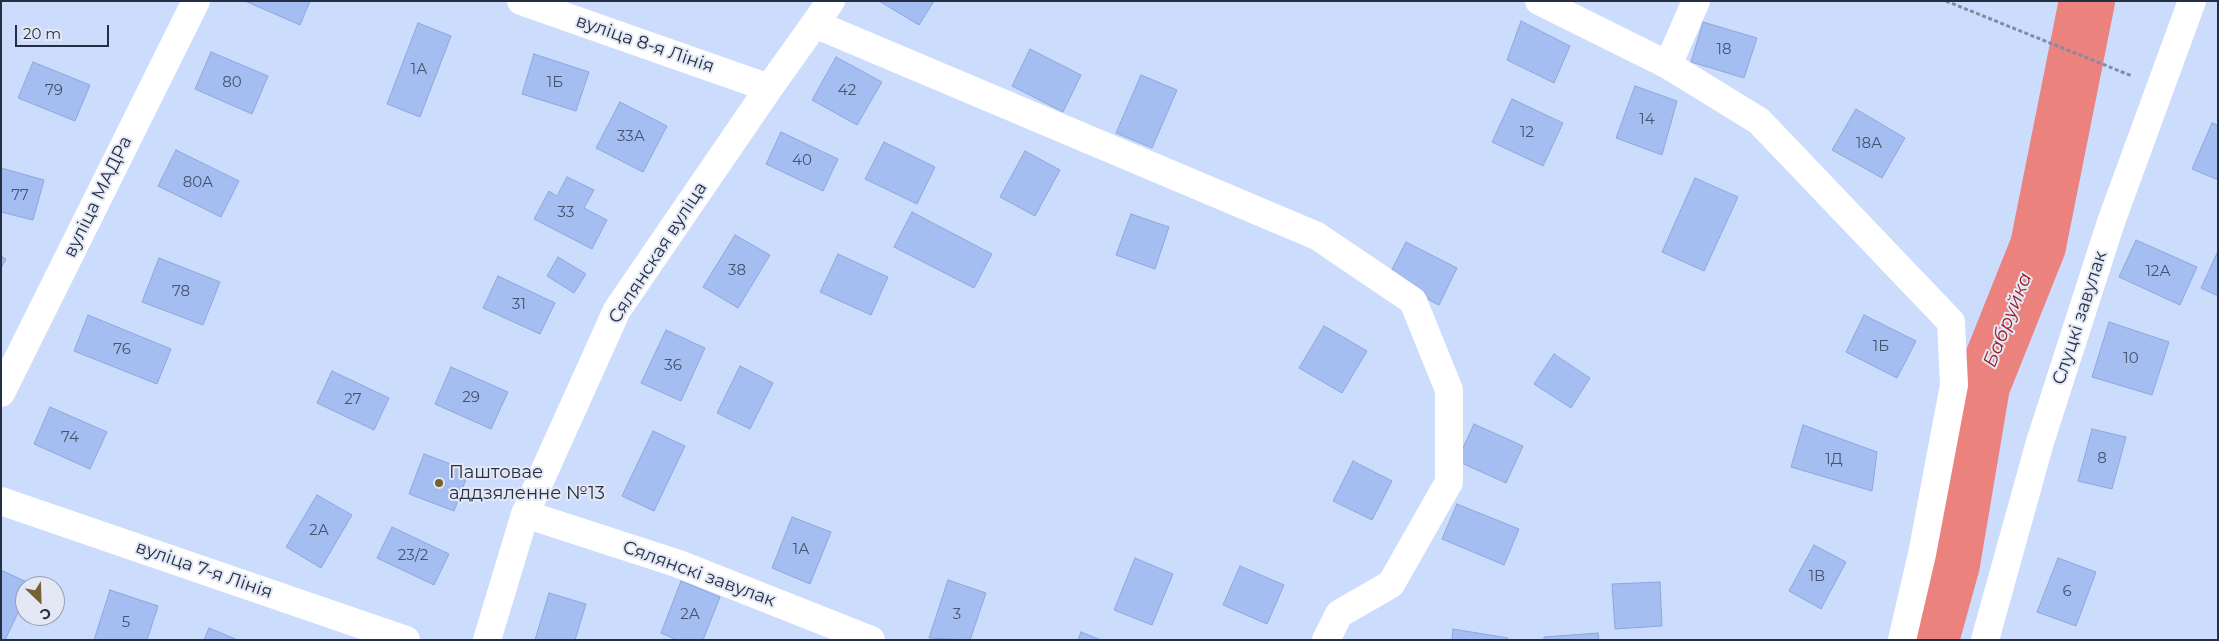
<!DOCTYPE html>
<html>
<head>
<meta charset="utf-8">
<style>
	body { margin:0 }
	#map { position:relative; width:2219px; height:641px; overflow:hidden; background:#cbdcfd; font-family:Montserrat,sans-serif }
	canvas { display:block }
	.frame { position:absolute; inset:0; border:2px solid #252f44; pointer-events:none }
	.north { position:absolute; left:15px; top:576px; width:50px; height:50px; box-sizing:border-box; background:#e3e8f4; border:1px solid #979eae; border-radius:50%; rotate:156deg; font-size:14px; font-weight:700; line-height:20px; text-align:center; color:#252f44 }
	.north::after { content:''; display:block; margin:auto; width:18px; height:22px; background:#776031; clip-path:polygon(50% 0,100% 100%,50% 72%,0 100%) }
	.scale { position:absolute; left:15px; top:25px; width:94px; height:22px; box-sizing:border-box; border:2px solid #252f44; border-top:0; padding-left:6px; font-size:15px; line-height:18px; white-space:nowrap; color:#252f44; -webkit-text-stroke:4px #e3e8f4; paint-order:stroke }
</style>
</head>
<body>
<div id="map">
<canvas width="2219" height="641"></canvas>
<div class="frame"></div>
<div class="north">С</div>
<div class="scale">20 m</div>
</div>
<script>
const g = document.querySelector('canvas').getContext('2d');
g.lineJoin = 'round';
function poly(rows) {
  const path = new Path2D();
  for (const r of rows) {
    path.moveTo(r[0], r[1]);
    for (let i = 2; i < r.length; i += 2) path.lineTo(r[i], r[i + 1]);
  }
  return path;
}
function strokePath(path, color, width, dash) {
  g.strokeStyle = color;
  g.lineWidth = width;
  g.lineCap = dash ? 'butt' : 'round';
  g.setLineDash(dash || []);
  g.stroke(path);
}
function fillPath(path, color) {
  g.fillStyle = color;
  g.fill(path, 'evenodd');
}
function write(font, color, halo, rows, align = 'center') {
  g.font = font + ' Montserrat,sans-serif';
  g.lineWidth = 4;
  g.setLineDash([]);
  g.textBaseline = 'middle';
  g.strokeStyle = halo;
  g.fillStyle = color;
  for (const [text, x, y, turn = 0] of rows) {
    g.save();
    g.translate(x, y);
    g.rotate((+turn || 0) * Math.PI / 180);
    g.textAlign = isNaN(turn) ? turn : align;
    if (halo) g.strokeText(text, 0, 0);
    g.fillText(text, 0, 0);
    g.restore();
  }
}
strokePath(poly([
	[1931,640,1952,564,1982,386,2038,246,2087,1]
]), '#ec827d', 56);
const building = poly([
	[245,1,310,1,300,25,245,1],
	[879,1,934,1,919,25,879,1],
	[1521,21,1570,46,1554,83,1507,60,1521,21],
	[1703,22,1757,38,1744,78,1691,62,1703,22],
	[418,23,451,36,420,117,387,104,418,23],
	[1030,49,1081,75,1063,112,1012,86,1030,49],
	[211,52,268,76,252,114,195,89,211,52],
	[534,54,589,72,576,111,522,94,534,54],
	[836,57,882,82,857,125,812,100,836,57],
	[33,62,90,85,75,121,18,98,33,62],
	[1141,75,1177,90,1152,148,1116,133,1141,75],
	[1635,86,1677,101,1662,155,1616,138,1635,86],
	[1512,99,1563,123,1543,166,1492,142,1512,99],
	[620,102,667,126,643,172,596,148,620,102],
	[1856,109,1905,138,1882,178,1832,150,1856,109],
	[2212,123,2218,125,2218,180,2192,169,2212,123],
	[781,132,838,159,823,191,766,164,781,132],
	[884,142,935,167,917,204,865,179,884,142],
	[176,150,239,181,221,217,158,186,176,150],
	[1025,151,1060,170,1035,216,1000,197,1025,151],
	[1,168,44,180,33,220,1,212,1,168],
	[567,177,594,190,584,208,607,220,592,249,534,219,549,191,557,196,567,177],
	[1695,178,1738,197,1704,271,1662,252,1695,178],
	[912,212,992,254,974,288,894,247,912,212],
	[1131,214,1169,227,1155,269,1116,255,1131,214],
	[735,235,770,255,738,308,703,287,735,235],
	[2136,240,2197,267,2180,305,2119,277,2136,240],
	[1406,242,1457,268,1439,305,1387,279,1406,242],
	[2218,251,2218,296,2201,288,2218,251],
	[838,254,888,277,871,315,820,292,838,254],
	[1,256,6,259,1,268,1,256],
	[558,257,586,274,574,293,547,276,558,257],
	[159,258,220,282,203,325,142,302,159,258],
	[498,276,555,303,540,334,483,308,498,276],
	[88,315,171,349,157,384,74,351,88,315],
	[1864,315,1916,341,1897,378,1846,352,1864,315],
	[2109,322,2169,342,2152,395,2092,377,2109,322],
	[1324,326,1367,351,1342,393,1299,368,1324,326],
	[666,330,705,348,681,401,641,383,666,330],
	[1554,354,1590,378,1571,408,1534,384,1554,354],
	[740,366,773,383,750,429,717,413,740,366],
	[451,367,508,392,491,429,435,404,451,367],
	[332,371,389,398,374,430,317,403,332,371],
	[50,407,107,432,90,469,34,444,50,407],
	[1474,424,1523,446,1506,483,1457,461,1474,424],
	[1803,425,1877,452,1872,491,1791,467,1803,425],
	[2092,429,2126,437,2112,489,2078,481,2092,429],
	[653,431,685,446,654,511,622,496,653,431],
	[424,454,469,471,454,511,409,494,424,454],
	[1353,461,1392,481,1372,520,1333,501,1353,461],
	[317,495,352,515,321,568,286,547,317,495],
	[1457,504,1519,529,1504,565,1442,539,1457,504],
	[792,517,831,532,810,584,772,568,792,517],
	[392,527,449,554,434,585,377,558,392,527],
	[1814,545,1846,562,1821,609,1789,591,1814,545],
	[1135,558,1173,574,1152,625,1114,610,1135,558],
	[2058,558,2096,572,2076,626,2037,612,2058,558],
	[1240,566,1284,585,1267,624,1223,605,1240,566],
	[1,570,31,584,25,586,25,598,5,640,1,639,1,570],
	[948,580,986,593,970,640,929,638,948,580],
	[681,581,720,597,703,640,677,640,661,633,681,581],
	[1660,582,1662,626,1615,629,1612,584,1660,582],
	[110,590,158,606,147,640,94,640,110,590],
	[549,593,586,604,575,640,535,640,549,593],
	[209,628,238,640,204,640,209,628],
	[1453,629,1508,638,1508,640,1452,640,1453,629],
	[1081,632,1101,640,1078,640,1081,632],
	[1598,633,1599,640,1544,640,1544,637,1598,633]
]);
fillPath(building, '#a4bef1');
strokePath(building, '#8da7dc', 1);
strokePath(poly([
	[1946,1,2132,76]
]), '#7e8ca7', 3, [4, 2.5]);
strokePath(poly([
	[521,1,769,88],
	[1539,1,1668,65,1759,121,1951,322,1954,385,1922,554,1902,640],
	[815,24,1317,236,1413,301,1449,390,1449,482,1391,584,1339,614,1326,640],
	[1668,65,1696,1],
	[1,393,196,1],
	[1,501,406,640],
	[525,514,679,564,871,640],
	[487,640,525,514,617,310,769,88,831,1],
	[1985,640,2040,442,2111,222,2192,1]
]), '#fff', 28);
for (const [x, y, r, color] of [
	[439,483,5,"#776031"]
]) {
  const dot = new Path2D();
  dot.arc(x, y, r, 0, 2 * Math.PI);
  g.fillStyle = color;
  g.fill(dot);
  strokePath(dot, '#e3e8f4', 2);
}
write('15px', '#45536f', null, [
	["18",1724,50],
	["1А",419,70],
	["80",232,83],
	["1Б",555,83],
	["79",54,91],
	["42",847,91],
	["14",1647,120],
	["12",1527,133],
	["33А",631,137],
	["18А",1869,144],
	["40",802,161],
	["80А",198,183],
	["77",20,196],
	["33",566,213],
	["38",737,271],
	["12А",2158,272],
	["78",181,292],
	["31",519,305],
	["1Б",1881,347],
	["76",122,350],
	["10",2131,359],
	["36",673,366],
	["29",471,398],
	["27",353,400],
	["74",70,438],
	["8",2102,459],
	["1Д",1834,460],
	["2А",319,531],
	["1А",801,550],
	["23/2",413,556],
	["1В",1817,577],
	["6",2067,592],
	["2А",690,615],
	["3",957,615],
	["5",126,623]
]);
write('18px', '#252f44', '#e3e8f4', [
	["вуліца 8-я Лінія",645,44,19],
	["вуліца МАДРа",98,197,-64],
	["Сялянская вуліца",658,253,-57],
	["Слуцкі завулак",2080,318,-72],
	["вуліца 7-я Лінія",204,570,19],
	["Сялянскі завулак",699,574,20]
]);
write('18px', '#252f44', '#e3e8f4', [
	["Паштовае",449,473],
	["аддзяленне №13",449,494]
], 'left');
write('italic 19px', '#9c1f26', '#e3e8f4', [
	["Бабруйка",2008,320,-68]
]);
</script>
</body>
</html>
